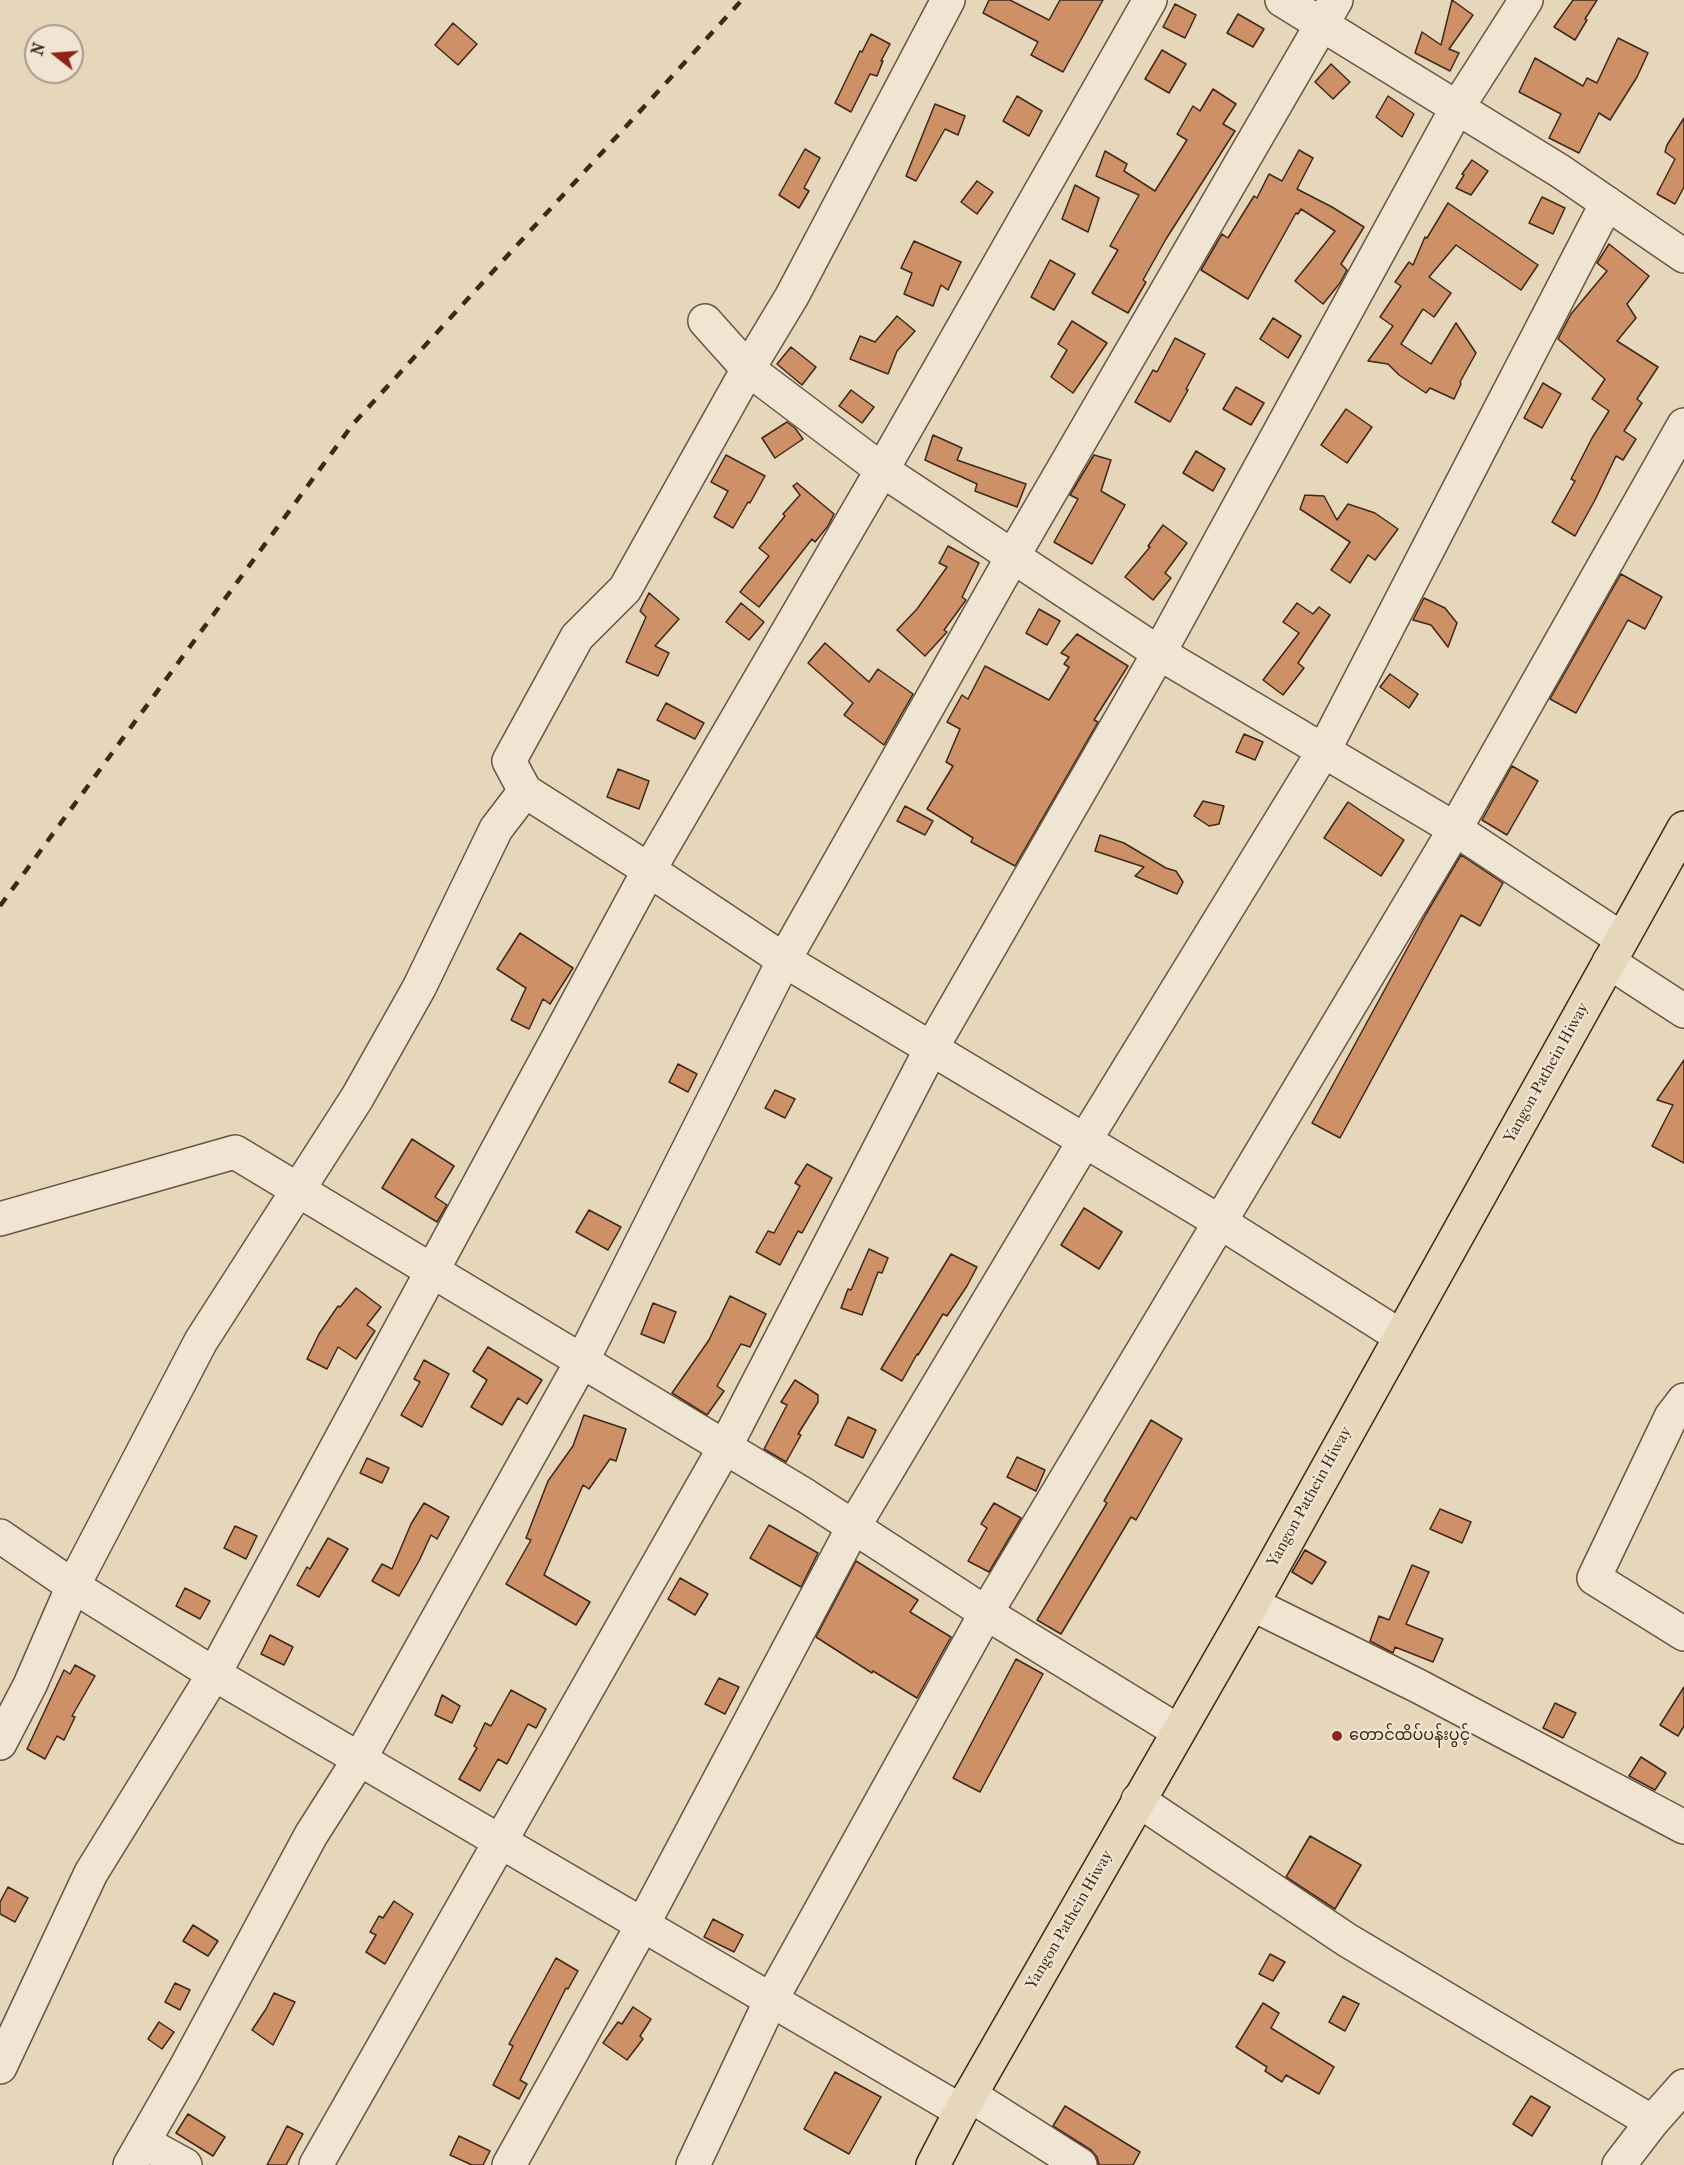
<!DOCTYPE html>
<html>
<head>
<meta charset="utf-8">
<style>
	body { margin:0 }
	#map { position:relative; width:1684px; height:2165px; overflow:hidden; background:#e6d7ba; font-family:"IM FELL French Canon",serif }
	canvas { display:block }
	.north { position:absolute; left:24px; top:24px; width:60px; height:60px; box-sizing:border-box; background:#efe5d2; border:2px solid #a99988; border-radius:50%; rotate:287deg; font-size:16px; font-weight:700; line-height:24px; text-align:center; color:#3f281a }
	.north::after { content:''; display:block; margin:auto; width:21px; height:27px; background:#8f2418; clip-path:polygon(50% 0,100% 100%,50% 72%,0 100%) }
</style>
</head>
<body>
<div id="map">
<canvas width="1684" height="2165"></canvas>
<div class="north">N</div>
</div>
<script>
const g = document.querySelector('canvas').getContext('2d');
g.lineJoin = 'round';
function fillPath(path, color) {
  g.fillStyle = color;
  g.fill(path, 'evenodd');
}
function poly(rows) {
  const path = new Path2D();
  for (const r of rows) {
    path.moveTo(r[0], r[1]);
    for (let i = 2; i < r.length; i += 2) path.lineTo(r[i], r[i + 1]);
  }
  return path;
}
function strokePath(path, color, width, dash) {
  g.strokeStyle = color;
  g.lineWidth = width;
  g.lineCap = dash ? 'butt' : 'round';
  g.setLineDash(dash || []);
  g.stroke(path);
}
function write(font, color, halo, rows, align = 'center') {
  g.font = font + ' "IM FELL French Canon","Noto Sans Myanmar",serif';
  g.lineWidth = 4.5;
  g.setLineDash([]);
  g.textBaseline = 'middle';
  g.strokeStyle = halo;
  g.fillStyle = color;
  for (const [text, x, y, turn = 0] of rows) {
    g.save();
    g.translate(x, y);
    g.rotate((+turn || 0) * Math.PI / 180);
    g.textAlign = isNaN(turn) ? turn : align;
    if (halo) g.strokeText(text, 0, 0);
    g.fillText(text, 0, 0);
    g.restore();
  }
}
const building = poly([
	[989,0,1010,0,1049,20,1060,0,1103,0,1063,72,1031,55,1038,42,983,13,989,0],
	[1452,0,1473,15,1449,49,1459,53,1450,71,1415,53,1422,32,1441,45,1452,0],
	[1573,0,1597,0,1585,19,1587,20,1575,40,1554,27,1573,0],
	[1175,4,1196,15,1185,38,1163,27,1175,4],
	[1238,14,1264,29,1253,47,1227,33,1238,14],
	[453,23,477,44,458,65,435,45,453,23],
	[871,34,890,44,881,61,883,61,877,76,870,74,851,112,835,103,860,51,862,52,871,34],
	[1618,38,1648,53,1637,77,1610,120,1599,113,1579,153,1549,138,1561,114,1519,92,1535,58,1583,86,1587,78,1597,83,1618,38],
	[1162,50,1186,64,1169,93,1145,79,1162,50],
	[1331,64,1350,82,1333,99,1315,82,1331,64],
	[1213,89,1236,104,1223,124,1235,131,1166,239,1143,280,1146,282,1128,313,1092,293,1118,250,1110,246,1139,195,1096,176,1105,151,1127,164,1124,171,1155,191,1187,140,1177,134,1193,106,1200,111,1213,89],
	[1017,96,1042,111,1029,136,1003,121,1017,96],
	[1388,96,1414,114,1402,137,1376,117,1388,96],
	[935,104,965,116,958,135,945,129,916,181,906,176,935,104],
	[1684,118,1684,187,1675,204,1657,194,1675,159,1665,152,1667,145,1684,118],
	[805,149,820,158,804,188,809,191,799,208,779,195,805,149],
	[1299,150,1313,158,1297,189,1332,207,1364,227,1341,264,1347,270,1340,283,1323,304,1295,281,1335,231,1301,209,1298,214,1296,213,1248,299,1201,270,1222,234,1228,238,1254,196,1257,198,1269,174,1282,181,1299,150],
	[1472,160,1488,171,1471,195,1456,188,1464,175,1462,174,1472,160],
	[977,181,993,192,977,214,961,202,977,181],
	[1075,185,1099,198,1088,232,1062,219,1075,185],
	[1542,197,1565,208,1553,234,1529,223,1542,197],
	[1448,203,1538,265,1521,290,1456,245,1429,277,1451,293,1434,317,1423,309,1401,344,1431,364,1456,323,1476,353,1460,382,1461,384,1454,399,1430,388,1426,393,1399,375,1388,364,1368,361,1393,326,1380,317,1401,286,1395,282,1409,262,1413,265,1425,237,1427,238,1448,203],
	[914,241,961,262,948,290,941,285,933,306,904,294,912,273,901,268,914,241],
	[1609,244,1649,276,1627,304,1636,318,1617,341,1658,367,1637,399,1642,403,1624,431,1636,439,1623,460,1616,456,1595,500,1575,536,1552,522,1575,481,1571,479,1592,438,1609,411,1592,399,1605,379,1558,339,1571,314,1607,271,1597,263,1609,244],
	[1050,260,1075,274,1054,310,1031,297,1050,260],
	[897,316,915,331,897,351,888,374,850,359,860,336,875,342,897,316],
	[1273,318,1301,336,1288,358,1260,339,1273,318],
	[1072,321,1107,343,1073,393,1051,377,1067,350,1058,344,1072,321],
	[1175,338,1205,354,1186,389,1188,390,1170,422,1135,402,1153,370,1157,372,1175,338],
	[791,347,816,367,802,385,777,364,791,347],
	[1543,383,1561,394,1542,428,1524,418,1543,383],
	[1236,387,1264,403,1251,425,1223,409,1236,387],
	[851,390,874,407,862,423,839,406,851,390],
	[1346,409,1372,427,1347,463,1321,445,1346,409],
	[787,422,795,428,803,439,775,458,762,438,787,422],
	[933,435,962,448,957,460,1026,484,1017,507,975,491,977,484,925,460,933,435],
	[1196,451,1225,469,1213,491,1183,473,1196,451],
	[726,455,765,476,750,503,748,502,733,528,714,517,728,491,711,482,726,455],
	[1094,455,1111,460,1101,491,1125,505,1092,564,1054,542,1078,499,1070,495,1094,455],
	[797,483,834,514,828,526,815,542,812,539,759,607,740,592,769,556,759,548,785,516,783,514,800,495,793,486,797,483],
	[1305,495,1324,496,1337,520,1348,504,1375,513,1398,529,1375,560,1368,555,1350,583,1331,570,1350,542,1300,509,1305,495],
	[1163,525,1187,543,1165,573,1171,578,1153,600,1125,577,1150,547,1148,546,1163,525],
	[948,546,979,563,962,597,966,600,944,630,947,632,925,656,897,630,917,609,947,567,939,563,948,546],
	[1621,574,1662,597,1645,629,1628,620,1576,713,1550,699,1621,574],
	[649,593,679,619,655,646,669,653,658,676,626,662,646,617,640,611,649,593],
	[1424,598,1445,608,1457,623,1448,647,1431,625,1413,620,1424,598],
	[741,603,764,622,749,640,726,622,741,603],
	[1297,603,1313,614,1319,607,1330,615,1298,663,1304,668,1283,695,1263,680,1299,633,1283,622,1297,603],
	[1039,609,1060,621,1047,645,1026,633,1039,609],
	[1077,634,1128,666,1094,720,1098,722,1015,866,971,842,973,838,927,809,953,766,946,762,960,729,947,722,962,695,968,699,985,666,1049,700,1069,667,1064,664,1069,657,1061,653,1077,634],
	[825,643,869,682,878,669,913,694,884,745,844,715,853,703,808,663,825,643],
	[1390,674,1418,694,1409,708,1380,687,1390,674],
	[666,703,704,723,695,739,657,720,666,703],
	[1244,734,1263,742,1255,760,1236,752,1244,734],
	[1512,766,1538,781,1507,835,1482,820,1512,766],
	[618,769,649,781,639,809,607,797,618,769],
	[1203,801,1224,806,1219,824,1209,826,1194,816,1203,801],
	[1348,802,1404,840,1381,876,1324,838,1348,802],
	[905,806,933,821,925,835,897,821,905,806],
	[1100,835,1124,843,1166,868,1176,871,1183,882,1177,894,1135,876,1144,867,1095,851,1100,835],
	[1461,855,1503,883,1480,926,1461,915,1340,1138,1312,1123,1426,914,1461,855],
	[520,933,573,968,550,1004,543,999,529,1029,511,1020,526,988,497,969,520,933],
	[1684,1060,1684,1163,1652,1146,1673,1105,1657,1100,1684,1060],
	[678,1064,697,1074,688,1092,669,1082,678,1064],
	[775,1090,795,1099,785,1118,765,1108,775,1090],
	[412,1139,454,1166,435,1197,447,1205,437,1222,382,1188,412,1139],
	[807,1164,832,1178,802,1233,798,1231,780,1265,756,1252,768,1231,774,1233,800,1186,795,1183,807,1164],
	[1084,1208,1122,1232,1099,1269,1061,1245,1084,1208],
	[589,1210,621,1227,608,1250,576,1232,589,1210],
	[869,1249,888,1258,882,1273,878,1272,862,1315,841,1308,848,1289,851,1290,869,1249],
	[951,1254,977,1267,967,1286,947,1316,943,1314,918,1355,917,1354,902,1381,881,1369,951,1254],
	[356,1288,381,1307,367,1325,375,1331,356,1359,338,1347,327,1369,307,1359,319,1334,338,1306,340,1307,356,1288],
	[730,1296,766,1314,750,1347,741,1344,717,1386,724,1391,707,1415,672,1393,709,1340,730,1296],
	[653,1303,676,1312,664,1343,641,1334,653,1303],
	[488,1347,542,1380,527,1404,518,1398,502,1425,471,1407,487,1380,473,1371,488,1347],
	[424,1360,449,1374,422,1427,401,1415,420,1382,414,1379,424,1360],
	[795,1380,818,1395,818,1402,798,1434,801,1435,786,1462,764,1449,787,1405,781,1402,795,1380],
	[584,1415,626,1429,616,1461,610,1459,589,1489,583,1485,544,1575,590,1602,576,1625,506,1584,531,1540,526,1538,548,1481,573,1446,584,1415],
	[848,1417,876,1430,863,1458,835,1445,848,1417],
	[1151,1420,1182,1439,1136,1520,1131,1517,1061,1634,1037,1620,1107,1503,1104,1501,1151,1420],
	[1017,1457,1045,1470,1036,1491,1007,1477,1017,1457],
	[367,1458,389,1468,382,1483,360,1473,367,1458],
	[424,1503,449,1517,437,1539,431,1535,419,1561,399,1596,372,1581,382,1564,392,1569,411,1524,424,1503],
	[994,1503,1021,1518,989,1572,968,1561,987,1528,981,1524,994,1503],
	[1440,1509,1471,1522,1462,1543,1430,1529,1440,1509],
	[769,1525,818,1553,801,1587,750,1558,769,1525],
	[235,1526,257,1536,246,1559,224,1548,235,1526],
	[328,1538,348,1549,319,1597,297,1585,307,1567,310,1569,328,1538],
	[1305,1550,1326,1562,1312,1584,1292,1572,1305,1550],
	[856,1561,918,1600,910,1612,951,1637,917,1698,873,1671,872,1673,816,1637,856,1561],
	[1412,1565,1429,1572,1406,1624,1443,1639,1433,1662,1395,1647,1393,1653,1370,1641,1379,1616,1389,1620,1412,1565],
	[680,1578,708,1594,695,1615,668,1599,680,1578],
	[185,1588,210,1601,200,1619,176,1606,185,1588],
	[270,1635,293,1647,284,1665,261,1654,270,1635],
	[1016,1659,1043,1674,980,1792,953,1778,1016,1659],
	[75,1665,95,1676,72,1716,75,1717,64,1740,57,1736,45,1759,27,1749,64,1670,70,1674,75,1665],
	[719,1678,739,1687,725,1714,705,1704,719,1678],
	[1684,1687,1684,1726,1678,1736,1660,1725,1684,1687],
	[511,1690,546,1709,536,1728,528,1724,507,1764,498,1759,480,1791,459,1779,477,1748,474,1746,485,1723,491,1726,511,1690],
	[442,1695,460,1706,452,1723,435,1715,442,1695],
	[1555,1703,1576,1713,1563,1738,1543,1728,1555,1703],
	[1641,1757,1666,1773,1655,1790,1629,1776,1641,1757],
	[1310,1836,1361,1865,1335,1909,1286,1877,1310,1836],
	[8,1887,28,1898,15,1922,0,1914,0,1902,8,1887],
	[394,1901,413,1914,385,1964,366,1952,376,1935,370,1932,379,1916,383,1918,394,1901],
	[713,1919,743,1935,734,1952,704,1937,713,1919],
	[193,1925,218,1941,208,1956,183,1941,193,1925],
	[1270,1954,1285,1962,1273,1981,1259,1974,1270,1954],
	[556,1958,578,1971,568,1989,566,1988,520,2080,527,2084,519,2099,493,2085,513,2046,509,2044,556,1958],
	[175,1983,190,1990,180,2010,165,2002,175,1983],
	[274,1993,295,2002,273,2045,252,2030,266,2009,274,1993],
	[1343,1996,1359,2004,1345,2031,1329,2022,1343,1996],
	[1263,2003,1279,2013,1271,2028,1334,2067,1319,2094,1286,2075,1282,2082,1265,2071,1267,2067,1236,2047,1263,2003],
	[633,2007,651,2019,640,2036,643,2039,627,2060,603,2043,618,2022,622,2024,633,2007],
	[159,2022,174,2032,162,2049,148,2039,159,2022],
	[835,2072,881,2097,849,2154,804,2129,835,2072],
	[1531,2096,1550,2107,1532,2136,1513,2124,1531,2096],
	[1065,2106,1140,2152,1133,2165,1099,2165,1097,2157,1091,2150,1053,2126,1065,2106],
	[188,2114,225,2137,213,2156,176,2133,188,2114],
	[287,2126,303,2134,286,2165,267,2165,287,2126],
	[459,2136,490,2151,483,2165,472,2165,450,2155,459,2136]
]);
fillPath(building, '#ce9066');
strokePath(building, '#3f281a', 1.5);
const minor = poly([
	[1282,0,1560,171,1684,256],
	[705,321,748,369,882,470,1159,653,1455,829,1622,939],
	[525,791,649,870,784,960,1220,1222,1400,1336],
	[1609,962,1684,1011],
	[0,1219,235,1152,806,1496,986,1613,1178,1731],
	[1684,1400,1671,1417,1594,1578,1684,1634],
	[0,1536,73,1586,214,1674,961,2111],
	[1252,1604,1420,1687,1684,1827],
	[0,1743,30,1685,73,1586,201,1341,357,1098,419,988,496,829,525,791,509,761,577,637,625,589,748,369,792,296,948,0],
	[1138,1800,1347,1940,1652,2122],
	[0,2067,91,1873,214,1674,649,870,882,470,1150,0],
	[970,2095,1080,2165],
	[143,2142,185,2165],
	[130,2165,185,2069,311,1835,360,1758,582,1361,784,960,1013,556,1336,0],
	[316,2165,725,1447,931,1049,1159,653,1457,108,1526,0],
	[509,2165,643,1924,854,1526,1085,1140,1323,752,1607,203],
	[693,2165,771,2000,986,1613,1455,829,1684,425],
	[1619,2165,1652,2122,1684,2086]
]);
const highway = poly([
	[933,2165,961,2111,1252,1604,1684,828]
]);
strokePath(minor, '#695442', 36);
strokePath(highway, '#3f281a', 36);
strokePath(minor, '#efe5d2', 33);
strokePath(highway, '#e6d7ba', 33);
strokePath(poly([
	[0,906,353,424,742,0]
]), '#3f281a', 4.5, [10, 10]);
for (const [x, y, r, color] of [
	[1337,1736,6,"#8f2418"]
]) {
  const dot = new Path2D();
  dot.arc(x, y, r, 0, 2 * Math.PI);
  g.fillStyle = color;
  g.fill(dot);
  strokePath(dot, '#efe5d2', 2);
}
write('16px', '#3f281a', '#efe5d2', [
	["Yangon-Pathein Hiway",1547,1073,-61],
	["Yangon-Pathein Hiway",1310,1497,-61],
	["Yangon-Pathein Hiway",1070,1920,-60]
]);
write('16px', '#3f281a', '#efe5d2', [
	["တောင်ထိပ်ပန်းပွင့်",1349,1736]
], 'left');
</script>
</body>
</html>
